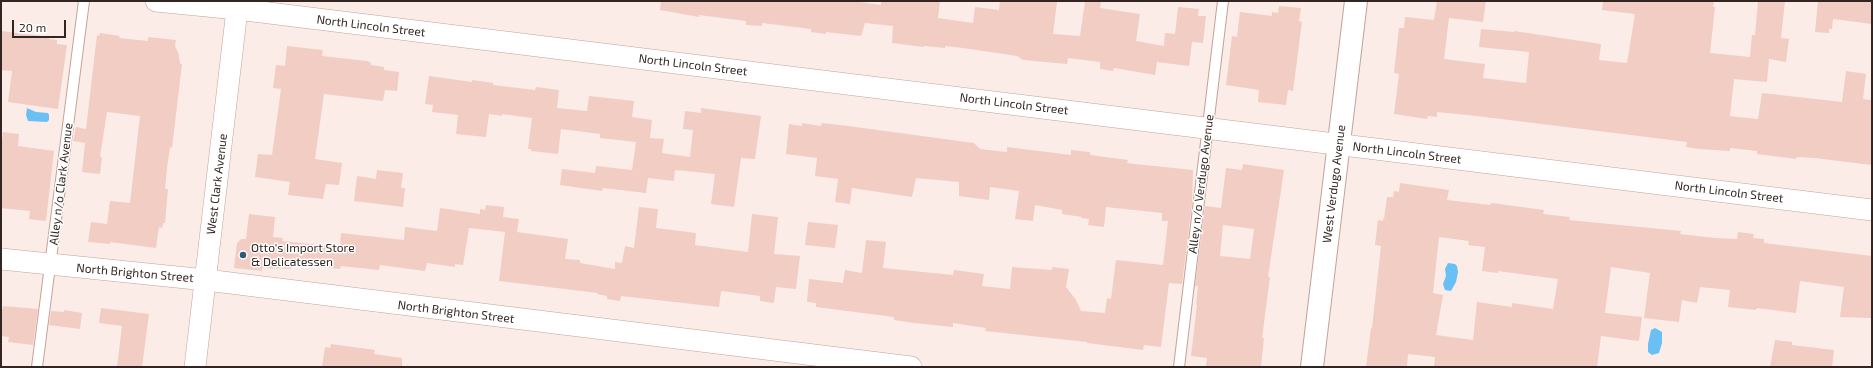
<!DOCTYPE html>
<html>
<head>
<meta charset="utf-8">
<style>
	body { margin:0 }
	#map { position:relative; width:1873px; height:368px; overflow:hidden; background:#fbece8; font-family:"Exo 2",sans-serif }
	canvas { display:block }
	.frame { position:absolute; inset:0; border:2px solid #332622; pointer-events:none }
	.scale { position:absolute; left:12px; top:20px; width:54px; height:18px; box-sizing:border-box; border:2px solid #332622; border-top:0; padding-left:5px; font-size:12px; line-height:14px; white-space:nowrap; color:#332622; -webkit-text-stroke:3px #fff; paint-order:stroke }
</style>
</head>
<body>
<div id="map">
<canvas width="1873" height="368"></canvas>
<div class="frame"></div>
<div class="scale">20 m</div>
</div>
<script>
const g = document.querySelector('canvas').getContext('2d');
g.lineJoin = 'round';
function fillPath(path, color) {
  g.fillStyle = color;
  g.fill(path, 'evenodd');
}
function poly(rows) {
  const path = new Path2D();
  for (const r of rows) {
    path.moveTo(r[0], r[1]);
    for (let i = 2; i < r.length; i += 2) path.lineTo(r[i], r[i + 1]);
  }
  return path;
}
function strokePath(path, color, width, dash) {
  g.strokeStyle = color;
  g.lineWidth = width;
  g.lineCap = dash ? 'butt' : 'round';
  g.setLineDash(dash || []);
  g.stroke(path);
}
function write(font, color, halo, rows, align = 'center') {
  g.font = font + ' "Exo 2",sans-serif';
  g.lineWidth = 3;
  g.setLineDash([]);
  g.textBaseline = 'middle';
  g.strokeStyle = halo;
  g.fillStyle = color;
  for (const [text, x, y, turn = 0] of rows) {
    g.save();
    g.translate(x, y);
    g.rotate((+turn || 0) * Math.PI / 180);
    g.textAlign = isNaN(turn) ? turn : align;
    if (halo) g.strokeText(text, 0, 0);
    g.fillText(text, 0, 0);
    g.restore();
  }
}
fillPath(poly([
	[27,108,36,112,48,113,49,115,49,120,47,122,28,121,26,115],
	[1448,263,1455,264,1457,266,1458,272,1456,282,1451,291,1445,290,1443,284,1446,276,1445,269],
	[1655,328,1662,332,1662,343,1659,353,1652,355,1648,352,1648,344,1651,330]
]), '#6abff5');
fillPath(poly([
	[661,1,852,1,881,5,881,1,940,1,938,18,973,23,975,7,999,10,1000,1,1049,1,1057,2,1053,34,1080,36,1085,1,1101,1,1100,8,1140,14,1136,41,1164,46,1165,33,1175,34,1178,7,1199,9,1198,16,1206,16,1203,43,1192,42,1189,66,1157,62,1155,75,1114,68,1113,71,1100,69,1100,62,1068,58,1067,64,1023,60,1017,56,963,48,945,46,945,48,924,46,923,47,892,43,893,26,865,23,861,36,826,32,826,34,811,32,811,29,762,23,762,26,746,25,746,21,699,15,699,17,660,10],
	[1437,1,1486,1,1483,22,1449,18,1444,59,1485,64,1483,78,1526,83,1529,52,1479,47,1481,29,1514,32,1514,31,1601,44,1599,60,1627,63,1635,14,1602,10,1603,1,1714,1,1713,7,1715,7,1710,53,1750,57,1752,35,1755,35,1758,1,1785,1,1781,38,1789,39,1786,62,1769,59,1767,82,1734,79,1730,116,1758,119,1762,93,1842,102,1846,71,1866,74,1863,99,1872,100,1872,165,1814,158,1797,157,1796,159,1757,154,1757,151,1730,148,1730,151,1700,149,1686,147,1687,142,1477,116,1437,112,1437,117,1428,116,1427,119,1394,114,1399,74,1394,73,1399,28,1404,28,1405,17,1434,20],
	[1818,1,1872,1,1872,24,1833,19,1832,29,1829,29,1829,33,1815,32],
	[1279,6,1301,8,1299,21,1302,22,1293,91,1288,90,1286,105,1258,102,1259,90,1226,85,1232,36,1237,37,1240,12,1272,16,1272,12,1278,13],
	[1,31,50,37,49,39,57,40,57,44,67,45,58,109,8,102,12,71,1,70],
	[100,33,120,36,119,38,148,41,148,37,176,40,175,46,179,55,179,59,180,60,180,64,182,64,172,148,170,147,167,168,165,189,168,189,165,223,163,223,162,228,159,227,156,248,110,242,110,244,88,242,91,222,107,224,110,201,130,203,140,116,107,112,100,157,102,157,100,174,82,172,85,143,73,141,76,127,86,129,97,35,99,36],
	[287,46,323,50,322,56,367,61,371,63,371,65,384,67,384,70,399,72,397,91,385,90,383,101,324,94,315,159,342,163,339,185,326,184,323,199,288,195,290,182,255,177,258,154,272,155,281,89,273,88,276,65,285,66],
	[429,76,472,82,472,80,493,83,493,85,535,90,536,87,559,90,557,108,587,111,589,96,634,101,632,117,652,120,650,138,664,139,662,153,690,157,693,130,683,129,685,111,701,113,701,108,761,116,755,159,741,158,734,207,711,204,715,174,675,170,674,181,648,178,646,193,603,188,602,191,560,185,562,169,595,173,596,166,632,170,636,142,600,138,600,134,561,129,558,154,531,151,531,149,528,149,532,118,502,114,502,116,489,114,486,137,456,134,458,115,432,112,433,105,425,104],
	[802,123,821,126,822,123,848,126,974,143,980,149,1007,152,1007,147,1071,155,1071,150,1090,152,1090,155,1128,160,1127,163,1135,164,1193,170,1192,204,1182,284,1169,283,1161,347,1144,345,1143,350,1087,343,1087,342,985,331,986,328,953,323,953,327,914,323,894,320,894,317,816,307,816,303,807,302,809,279,843,283,845,270,862,273,866,240,886,242,883,268,953,275,954,270,984,274,982,286,1010,289,1012,267,1052,270,1052,267,1069,269,1066,287,1076,300,1081,311,1105,313,1107,298,1111,299,1116,260,1163,265,1168,221,1162,221,1162,213,1106,207,1104,227,1088,225,1089,219,1081,218,1082,217,1062,214,1062,210,1035,205,1033,221,1015,219,1019,191,990,187,989,200,959,196,959,182,916,178,912,197,852,188,850,204,835,202,838,179,815,176,817,158,786,154,789,124,802,126],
	[3,132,19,134,18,146,54,151,46,221,29,219,30,211,1,208,1,152],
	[1243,164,1284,170,1268,277,1270,277,1262,338,1264,338,1261,367,1206,367,1207,358,1191,356,1197,305,1196,305,1198,286,1195,286,1205,206,1221,208,1226,168,1242,170],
	[1223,225,1254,229,1250,259,1220,256],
	[377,170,403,173,401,188,405,188,403,207,354,201,357,176,376,179],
	[1400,183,1449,190,1447,200,1490,205,1492,203,1544,210,1543,214,1570,217,1569,220,1681,231,1680,234,1715,238,1737,239,1738,232,1754,234,1753,238,1764,239,1764,243,1872,256,1872,318,1840,317,1844,287,1800,281,1796,313,1757,308,1756,310,1728,307,1730,290,1700,287,1697,303,1682,300,1679,322,1644,318,1650,273,1611,267,1605,313,1642,317,1639,341,1601,336,1597,367,1434,367,1435,357,1408,354,1407,367,1366,367,1371,328,1372,328,1381,246,1375,245,1378,220,1383,221,1383,218,1384,219,1387,197,1393,197,1394,191,1399,192],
	[1439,237,1469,241,1468,245,1485,247,1482,271,1498,273,1498,271,1558,279,1553,309,1512,303,1512,307,1477,302,1473,340,1436,335,1443,295,1433,293],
	[486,205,504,207,503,217,519,219,517,232,568,239,565,259,580,260,580,263,615,269,615,262,622,263,625,246,634,248,639,207,658,209,656,228,696,233,695,245,748,252,752,214,778,217,774,254,800,256,796,289,776,287,774,303,760,301,760,296,721,291,719,307,621,296,620,301,607,299,607,296,597,294,598,293,499,281,505,232,469,228,463,265,455,264,455,267,427,263,425,271,380,265,379,270,341,266,340,269,292,264,291,269,262,268,262,271,234,268,237,243,241,239,246,239,249,214,275,217,273,237,283,238,282,241,340,247,341,233,404,240,405,227,437,231,440,208,480,214,480,209,485,210],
	[808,222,838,225,835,248,805,245],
	[3,306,38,309,33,345,8,342,9,337,1,336,1,308,3,309],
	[101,308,149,314,142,367,117,367,122,326,99,323],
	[64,310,82,313,80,329,49,325,51,311,64,312],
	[1775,340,1792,342,1792,345,1834,350,1832,367,1770,367],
	[331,344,375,350,374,354,402,358,402,367,322,367,325,347,330,348]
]), '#f1cdc3');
const lane = poly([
	[37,367,84,1],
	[1179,367,1223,1]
]);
const street = poly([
	[156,1,237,9,1872,210],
	[1,259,206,280,911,367],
	[195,367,238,1]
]);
const secondary = poly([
	[1312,367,1356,1]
]);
strokePath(lane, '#c4a298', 12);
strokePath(street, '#c4a298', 22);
strokePath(secondary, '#c4a298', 24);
strokePath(lane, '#fff', 10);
strokePath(street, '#fff', 21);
strokePath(secondary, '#fff', 22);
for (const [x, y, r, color] of [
	[243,255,4,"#2a5b79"]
]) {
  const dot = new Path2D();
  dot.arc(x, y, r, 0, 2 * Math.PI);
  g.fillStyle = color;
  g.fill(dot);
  strokePath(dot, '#fff', 1.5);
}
write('12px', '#332622', '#fff', [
	["North Lincoln Street",371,26,7],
	["North Lincoln Street",693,65,7],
	["North Lincoln Street",1014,104,7],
	["North Lincoln Street",1407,153,7],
	["Alley n/o Clark Avenue",61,184,-83],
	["West Clark Avenue",217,184,-83],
	["Alley n/o Verdugo Avenue",1201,184,-83],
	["West Verdugo Avenue",1334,184,-83],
	["North Lincoln Street",1729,192,7],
	["North Brighton Street",135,273,5],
	["North Brighton Street",456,312,7]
]);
write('12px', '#332622', '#fff', [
	["Otto's Import Store",251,248],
	["& Delicatessen",251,262]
], 'left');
</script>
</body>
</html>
